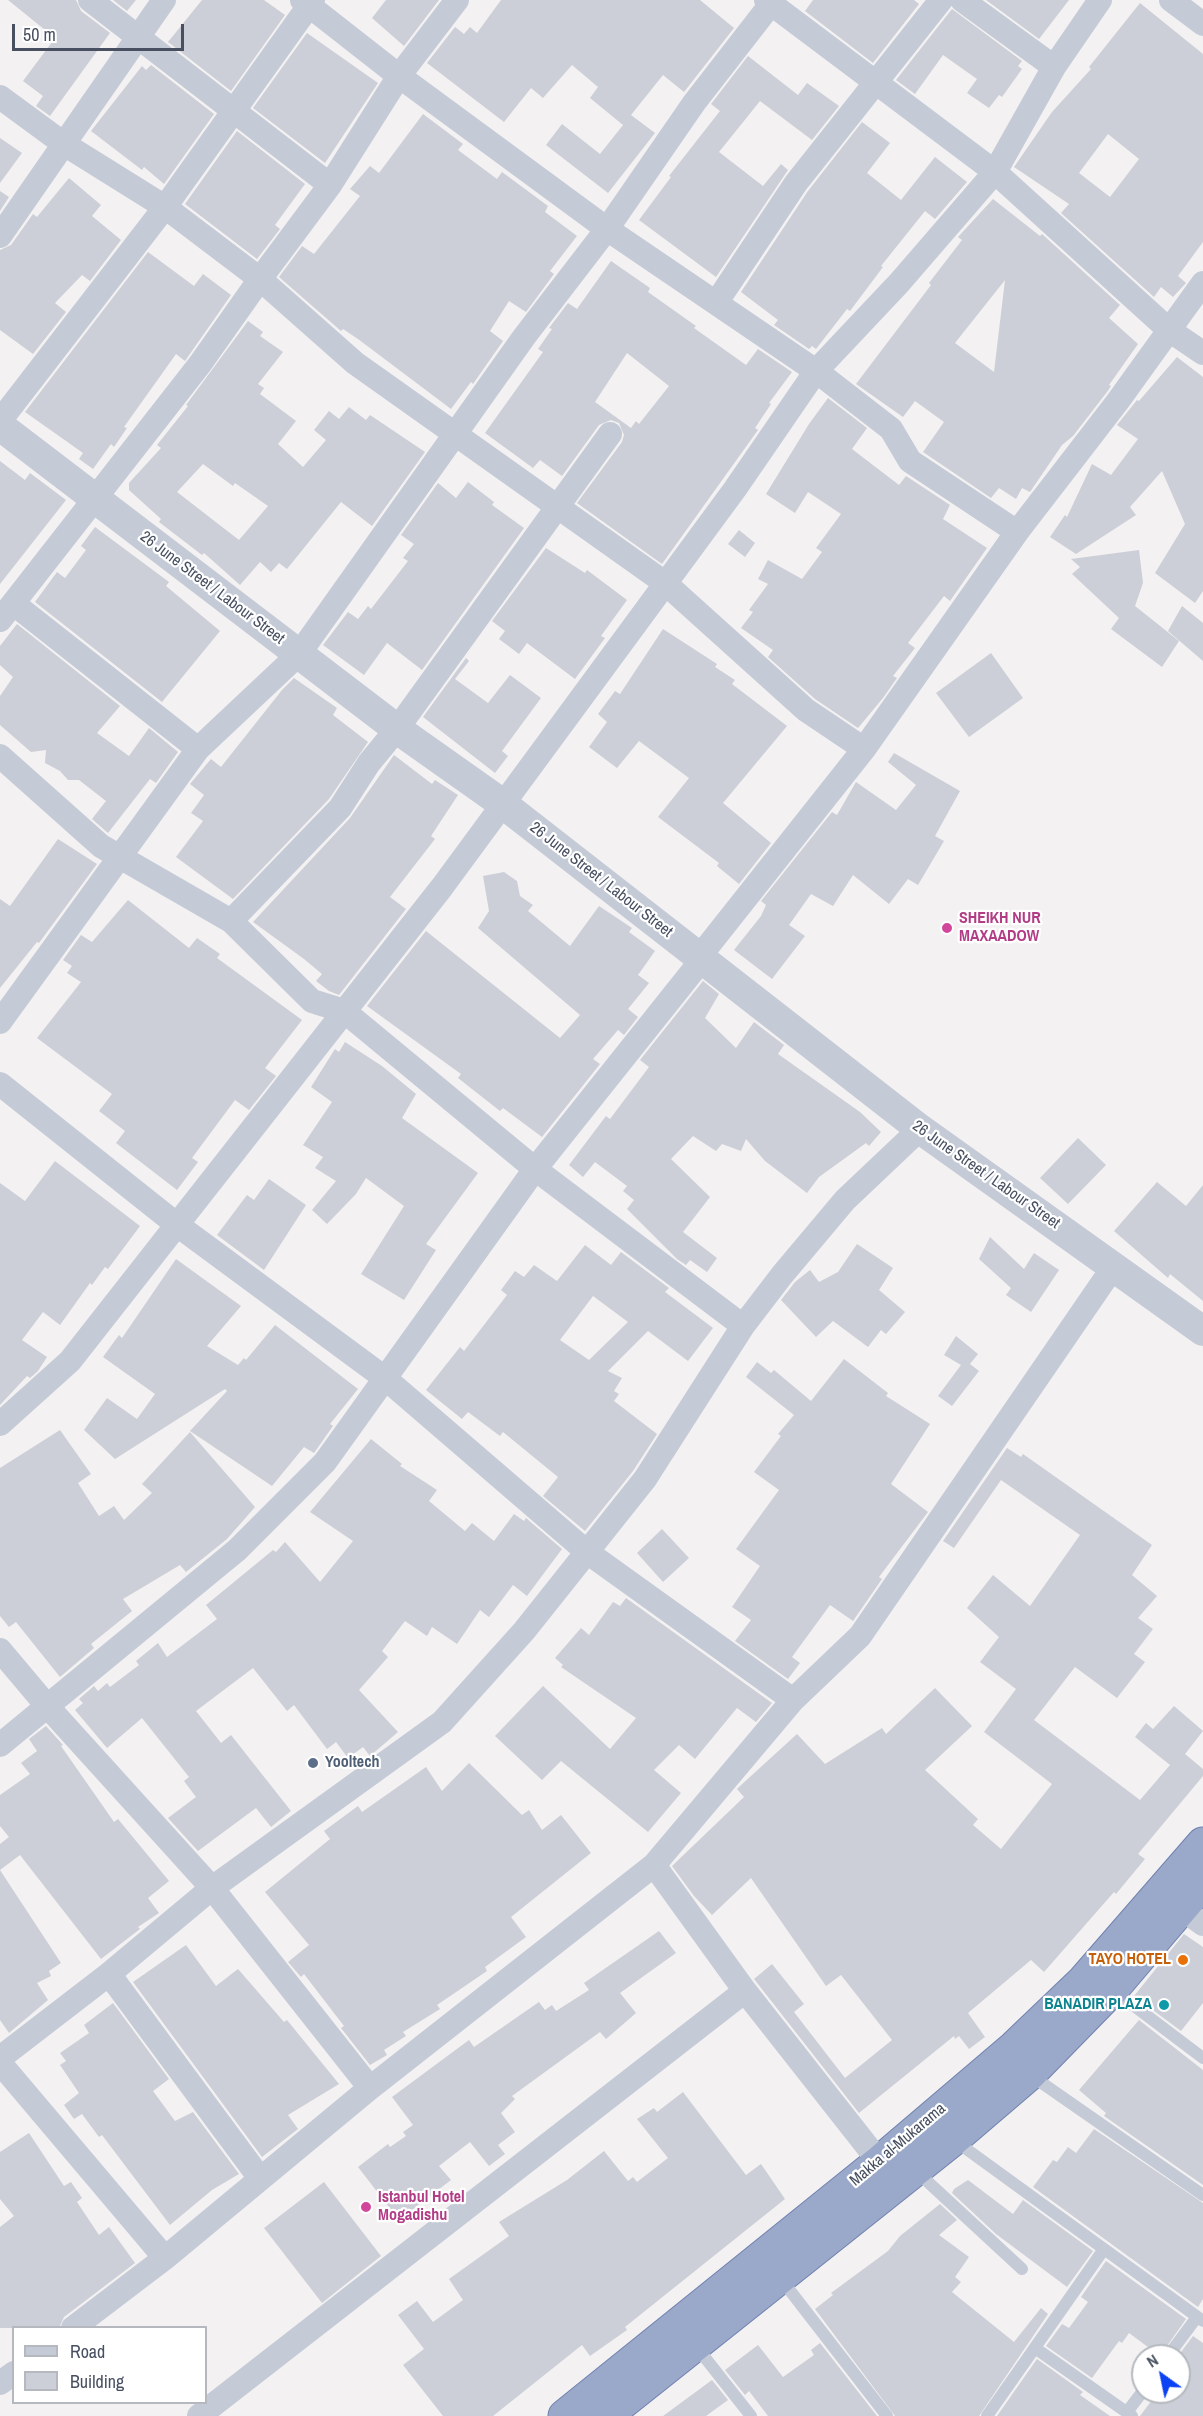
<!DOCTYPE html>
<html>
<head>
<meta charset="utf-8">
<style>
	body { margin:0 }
	#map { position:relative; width:1203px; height:2416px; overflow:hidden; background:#f3f1f1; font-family:"Archivo Narrow",sans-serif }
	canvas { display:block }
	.legend { position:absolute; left:12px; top:2326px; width:195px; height:78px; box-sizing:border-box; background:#fff; border:2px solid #b5b9bf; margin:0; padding:8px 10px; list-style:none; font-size:18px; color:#474f60 }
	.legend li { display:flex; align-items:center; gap:12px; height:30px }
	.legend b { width:30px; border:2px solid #b5b9bf }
	.north { position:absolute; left:1131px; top:2344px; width:60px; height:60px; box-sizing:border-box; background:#fff; border:2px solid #b5b9bf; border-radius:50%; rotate:327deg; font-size:16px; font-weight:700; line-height:24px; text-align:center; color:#474f60 }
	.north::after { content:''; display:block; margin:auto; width:21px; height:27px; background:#0b42f3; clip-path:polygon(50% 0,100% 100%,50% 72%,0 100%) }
	.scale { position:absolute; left:12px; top:24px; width:172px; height:27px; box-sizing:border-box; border:3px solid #474f60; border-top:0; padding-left:8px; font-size:18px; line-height:21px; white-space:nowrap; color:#474f60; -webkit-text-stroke:4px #fff; paint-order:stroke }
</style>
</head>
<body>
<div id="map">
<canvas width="1203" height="2416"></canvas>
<ul class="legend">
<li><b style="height:8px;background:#c4cad6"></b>Road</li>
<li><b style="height:16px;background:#cccfd7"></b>Building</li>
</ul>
<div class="north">N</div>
<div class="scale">50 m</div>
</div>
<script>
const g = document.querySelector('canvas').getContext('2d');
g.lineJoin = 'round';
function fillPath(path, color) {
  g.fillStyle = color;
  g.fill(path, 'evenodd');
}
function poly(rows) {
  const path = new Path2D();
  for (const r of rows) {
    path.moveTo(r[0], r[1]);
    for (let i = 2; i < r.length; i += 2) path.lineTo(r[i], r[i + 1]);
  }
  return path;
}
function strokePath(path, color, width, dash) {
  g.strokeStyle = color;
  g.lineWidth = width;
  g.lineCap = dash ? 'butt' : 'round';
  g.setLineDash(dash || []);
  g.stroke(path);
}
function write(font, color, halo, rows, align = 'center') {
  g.font = font + ' "Archivo Narrow",sans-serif';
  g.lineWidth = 4.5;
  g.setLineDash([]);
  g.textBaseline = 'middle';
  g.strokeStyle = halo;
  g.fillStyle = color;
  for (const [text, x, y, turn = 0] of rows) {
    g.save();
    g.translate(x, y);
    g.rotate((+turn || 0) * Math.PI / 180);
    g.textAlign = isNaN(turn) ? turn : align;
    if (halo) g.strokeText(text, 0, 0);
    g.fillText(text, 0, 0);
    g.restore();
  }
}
fillPath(poly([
	[8,0,76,0,81,11,110,33,50,116,36,106,43,96,23,81,55,38],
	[113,0,136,0,127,11],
	[202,0,264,0,285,15,231,91,168,42],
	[386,0,439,0,404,46,372,18],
	[501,0,700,0,734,28,684,92,663,75,623,125,590,98,598,87,572,65,543,98,531,88,504,122,427,63,455,27,464,34,470,27,477,33],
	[813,0,914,0,919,4,873,63,805,11],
	[986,0,1069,0,1039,39],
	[1140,3,1203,54,1203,242,1178,276,1186,283,1173,297,1161,287,1154,297,1061,213,1069,204,1014,167,1052,112,1091,69,1089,67],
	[1108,134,1139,159,1110,197,1079,173],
	[952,9,1022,61,1018,66,1022,69,1002,97,999,95,989,108,967,93,977,79,943,55,915,94,896,80],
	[307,33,378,83,325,163,253,108],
	[748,56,798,95,807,83,839,106,812,140,760,101,719,152,763,186,781,164,788,170,716,277,639,220,671,177,669,176,720,111,711,104],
	[151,65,214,114,164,184,144,167,142,170,91,131,142,66,146,70],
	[423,114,463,144,458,150,497,179,502,172,548,206,545,212,577,236,550,271,554,274,526,312,509,301,490,331,503,341,473,384,471,382,451,409,358,339,343,329,341,331,279,277,302,246,314,254,360,196,350,189,370,166,379,173],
	[631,115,655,133,608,193,546,145,562,124,600,154],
	[862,122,890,143,867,173,901,200,935,157,967,182,935,219,925,211,881,266,883,267,850,311,847,309,816,349,812,346,809,349,774,325,778,320,741,292,808,191],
	[237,131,305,184,275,225,280,229,257,259,185,204],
	[0,138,22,153,0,183],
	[69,178,101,205,92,216,121,240,90,281,82,275,55,303,66,312,33,354,0,330,0,250,11,245,33,214,37,217],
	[0,191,9,197,0,211],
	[993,199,1040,236,1042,234,1120,305,1109,318,1138,344,1109,385,1111,386,1107,392,1073,436,1062,445,1030,492,1022,488,1016,499,999,488,991,498,923,452,944,422,915,401,903,417,856,384,931,285,929,283,962,240,958,237],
	[1005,280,994,372,955,343],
	[148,252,194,286,203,274,231,295,185,361,176,354,124,427,127,428,114,447,111,444,93,469,79,459,83,453,25,412],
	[611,261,650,288,648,292,696,326,694,328,746,365,758,349,792,372,769,403,771,404,755,428,758,430,662,564,577,503,622,442,624,435,619,423,611,420,599,425,562,476,540,460,533,468,485,433,543,352,538,349,552,329,549,328,568,303,577,309],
	[627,353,669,386,639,424,636,421,631,428,595,402],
	[248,321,263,332,260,336,283,352,258,384,264,388,260,394,296,421,278,444,303,467,326,440,314,430,329,411,339,419,349,407,366,420,370,415,425,452,372,526,341,502,287,569,279,563,271,572,260,562,240,585,204,553,202,555,159,522,161,519,129,490,129,483,161,448,157,445,188,406,186,405],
	[203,464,233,486,235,483,268,506,239,540,177,492],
	[1177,357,1203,377,1203,591,1195,603,1155,573,1185,524,1162,471,1130,507,1136,515,1076,554,1050,537,1065,515,1067,517,1092,464,1111,475,1138,439,1117,425,1137,400,1139,401],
	[828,398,867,428,852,449,899,485,906,476,950,505,943,519,987,548,950,601,944,596,908,643,915,648,893,676,897,678,883,698,858,728,815,699,768,657,773,650,741,628,753,612,749,610,768,584,758,579,768,560,802,579,822,552,816,548,841,514,808,492,795,513,766,494,809,424],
	[0,461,25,480,30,473,66,500,0,584],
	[468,482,494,502,492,505,524,528,422,670,387,643,364,675,323,645,348,612,358,619,368,606,371,609,408,561,403,558,414,544,401,535,438,483,456,498],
	[95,527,169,582,166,586,220,631,162,702,35,602,57,572,65,578,86,550,81,546],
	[739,530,755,543,745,557,728,544],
	[546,548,585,573,587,570,627,600,601,636,605,638,575,679,527,643,519,654,499,639,505,631,492,621],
	[1139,550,1143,583,1135,606,1179,641,1162,667,1111,629,1119,618,1072,574,1080,567,1071,559],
	[1182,606,1203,623,1203,661,1168,631],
	[17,624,120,706,97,733,129,756,149,728,178,752,156,783,150,779,108,833,92,819,106,801,79,780,68,780,60,771,45,763,46,750,31,752,0,725,0,696,13,677,0,665,0,646],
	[663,629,717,664,715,667,735,680,732,684,787,726,723,803,771,843,739,884,717,866,719,863,658,817,689,778,639,741,617,768,589,747,607,722,598,714,615,691,620,694],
	[991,653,1023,698,969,737,936,693],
	[466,658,469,661,455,679,488,703,510,675,541,698,502,751,508,756,495,773,423,717],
	[294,678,337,708,333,715,368,742,329,799,233,899,176,857,203,821,191,813,204,795,190,784,211,759,221,767,282,690],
	[894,753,960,791,935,836,944,841,918,885,908,879,889,904,853,875,833,906,811,894,789,925,805,936,772,979,734,950,761,916,766,905,761,901,832,812,837,815,856,782,896,810,916,785,888,762],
	[394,755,432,784,435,780,458,795,431,836,435,839,390,897,406,909,339,995,329,991,316,981,322,974,304,959,253,922,350,818],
	[58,839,97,864,39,943,37,942,0,988,0,899,10,906],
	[504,872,517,881,520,896,533,905,528,911,570,946,599,906,632,928,629,932,655,951,638,975,649,983,628,1009,638,1017,624,1035,618,1030,593,1059,600,1064,542,1137,503,1108,500,1111,458,1078,461,1074,367,1006,426,931,560,1038,580,1015,478,928,489,911,483,876],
	[128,900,189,948,197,938,220,954,217,958,302,1020,265,1068,276,1076,249,1110,235,1100,192,1158,198,1162,177,1190,116,1143,125,1131,99,1111,112,1094,37,1038,81,982,67,973,72,966,63,960,81,935,92,942],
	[703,981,719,994,705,1018,736,1048,754,1022,784,1045,778,1054,860,1112,881,1132,869,1146,866,1143,819,1177,807,1193,765,1161,746,1139,741,1151,722,1144,716,1151,693,1136,671,1159,710,1197,683,1232,717,1258,707,1272,690,1260,686,1265,677,1259,627,1209,634,1200,623,1191,627,1186,595,1162,583,1177,569,1165,606,1116,610,1119,649,1067,640,1060],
	[345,1042,382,1066,416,1094,402,1118,478,1173,426,1244,436,1250,404,1300,361,1274,404,1206,366,1178,356,1194,327,1224,312,1210,336,1181,315,1168,323,1157,303,1145,332,1102,311,1087,335,1049,339,1052],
	[1078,1138,1106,1165,1068,1204,1040,1178],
	[55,1161,140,1226,108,1269,105,1267,92,1285,90,1283,60,1325,43,1312,22,1340,47,1357,38,1371,30,1378,27,1376,0,1405,0,1183,25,1201],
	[269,1179,306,1205,264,1270,217,1235,247,1195,254,1200],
	[1157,1182,1186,1206,1203,1185,1203,1301,1170,1274,1168,1278,1114,1231],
	[990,1237,1024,1269,1034,1253,1059,1270,1031,1312,1006,1295,1011,1288,979,1259],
	[857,1244,893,1268,879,1290,905,1312,886,1334,881,1330,868,1347,833,1321,816,1337,781,1300,795,1282,810,1270,819,1282,838,1272],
	[585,1245,611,1265,621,1252,669,1288,665,1292,713,1328,688,1361,648,1331,608,1371,622,1378,614,1391,619,1394,614,1401,657,1434,633,1471,585,1531,543,1496,558,1477,503,1432,500,1436,468,1412,462,1419,426,1390,460,1347,464,1351,507,1295,501,1290,515,1271,524,1277,534,1265,557,1281],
	[593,1296,628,1322,589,1360,560,1340],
	[176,1259,241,1306,207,1346,238,1365,244,1358,246,1360,275,1325,358,1389,330,1424,333,1426,314,1453,304,1447,272,1486,190,1431,227,1391,225,1389,115,1459,84,1430,107,1398,137,1419,155,1394,103,1357,119,1335,122,1338],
	[956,1336,978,1354,970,1364,979,1371,952,1406,938,1396,961,1365,944,1355],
	[844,1359,888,1393,886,1396,930,1424,891,1484,928,1512,879,1577,882,1579,853,1621,830,1605,792,1657,800,1663,788,1679,735,1641,751,1620,732,1607,760,1566,736,1549,779,1490,754,1472,781,1436,778,1434,794,1415,746,1377,757,1362,771,1373,774,1370,811,1401],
	[60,1430,91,1474,78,1483,99,1516,114,1506,124,1520,152,1493,142,1484,190,1432,255,1507,227,1539,186,1572,180,1565,123,1599,132,1611,91,1644,94,1648,60,1677,16,1622,9,1627,0,1616,0,1468],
	[371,1439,402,1464,400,1466,437,1490,429,1501,465,1531,472,1523,494,1541,514,1514,524,1521,526,1518,562,1549,527,1596,513,1585,489,1617,480,1610,457,1644,432,1627,427,1636,405,1621,382,1651,388,1657,359,1690,398,1732,370,1756,363,1747,348,1758,336,1742,327,1749,294,1705,287,1711,253,1668,196,1711,221,1743,231,1735,291,1811,271,1827,256,1808,198,1851,168,1818,196,1797,184,1781,189,1777,142,1718,107,1748,75,1710,83,1703,79,1699,94,1686,98,1691,107,1683,110,1687,139,1665,136,1661,158,1643,167,1657,217,1619,206,1605,273,1550,276,1552,285,1542,320,1582,353,1541,310,1512],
	[1007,1448,1021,1457,1023,1454,1152,1545,1132,1575,1157,1596,1138,1618,1153,1629,1134,1654,1145,1662,1117,1698,1075,1667,1034,1720,1140,1800,1170,1765,1135,1737,1146,1723,1153,1729,1174,1706,1203,1731,1185,1754,1203,1769,1203,1776,1138,1854,1145,1859,1116,1894,1114,1892,1044,1972,1031,1960,968,2013,985,2037,969,2049,959,2036,955,2039,954,2036,859,2113,754,1979,772,1964,804,2004,794,2012,845,2078,892,2040,841,1975,826,1986,751,1878,712,1915,694,1896,672,1866,744,1797,737,1789,740,1786,797,1734,825,1764,882,1728,886,1734,935,1688,972,1726,925,1770,978,1819,973,1825,1001,1849,1052,1784,984,1732,1016,1689,980,1662,999,1637,967,1608,993,1575,1030,1606,1080,1535,1001,1480,954,1548,943,1541],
	[662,1529,689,1558,663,1582,637,1553],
	[626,1598,772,1703,756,1722,737,1708,695,1759,679,1745,654,1770,681,1793,648,1832,561,1761,542,1780,495,1736,543,1686,610,1749,636,1718,561,1667,563,1665,555,1658,581,1628,589,1635,613,1602,620,1606],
	[46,1726,63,1745,61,1746,114,1822,118,1819,169,1881,148,1898,159,1913,138,1927,140,1929,101,1959,20,1855,0,1870,61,1963,49,1971,51,1976,37,1983,48,2000,9,2033,0,2020,0,1844,9,1837,0,1826,0,1795,30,1774,21,1763,37,1751,29,1739],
	[469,1763,522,1815,529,1810,542,1830,561,1815,591,1853,511,1917,526,1937,485,1967,487,1971,437,2005,440,2009,403,2032,406,2036,384,2050,387,2055,370,2065,341,2028,344,2026,304,1974,301,1977,288,1962,309,1945,265,1892,330,1839,324,1831,358,1806,362,1812,426,1767,442,1791],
	[659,1931,676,1953,620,1993,636,2013,606,2039,600,2032,512,2096,515,2099,501,2113,515,2132,498,2145,505,2154,489,2166,470,2142,439,2166,451,2180,399,2220,358,2167,388,2144,390,2147,406,2136,403,2132,413,2125,392,2097,469,2040,474,2047,539,2002,545,2010,552,2005,556,2011,589,1990,584,1983],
	[1184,1934,1203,1947,1203,2003,1181,2031,1134,1996],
	[186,1945,216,1986,238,1969,284,2022,287,2020,339,2084,288,2115,298,2129,262,2157,133,1982],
	[113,2003,169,2079,153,2091,175,2121,193,2112,239,2174,212,2190,170,2225,102,2135,99,2137,82,2114,74,2119,64,2105,79,2093,60,2065,66,2061,60,2053,89,2033,84,2025],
	[1139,2020,1203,2070,1203,2185,1104,2116,1106,2113,1079,2090],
	[683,2092,746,2175,761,2164,785,2199,625,2327,627,2330,590,2356,582,2345,493,2416,443,2416,403,2365,424,2349,398,2315,417,2301,433,2322,463,2300,449,2279,509,2236,499,2222,567,2180,604,2151,628,2181,633,2177,637,2182,668,2158,637,2119,654,2108,657,2112],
	[1094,2129,1203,2203,1203,2299,1198,2307,1033,2187,1053,2160,1057,2162,1068,2147,1076,2153],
	[29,2133,64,2186,71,2182,82,2198,77,2202,99,2235,109,2227,135,2263,64,2317,59,2328,0,2328,0,2227,14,2216,0,2199,0,2152],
	[968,2180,1013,2214,1023,2200,1093,2251,1067,2287,996,2234,952,2193,954,2189],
	[324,2182,381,2256,322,2303,264,2228],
	[940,2204,957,2220,939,2235,969,2257,955,2277,961,2282,952,2292,1014,2342,1041,2308,1048,2314,979,2416,895,2416,815,2309,833,2295,831,2293,888,2251,900,2236],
	[1106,2261,1186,2319,1160,2356,1129,2333,1122,2343,1119,2341,1092,2378,1046,2346,1062,2324,1069,2328,1088,2302,1081,2297],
	[1193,2336,1203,2343,1203,2416,1140,2416,1158,2392,1179,2392,1178,2356],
	[820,2343,877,2416,768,2416,749,2391,745,2395,725,2370,758,2345,783,2377,814,2355,811,2350],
	[1037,2359,1083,2392,1080,2395,1110,2416,997,2416],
	[712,2380,728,2400,706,2416,663,2416]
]), '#cccfd7');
const trunk = poly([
	[565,2416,880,2162,1015,2047,1083,1982,1203,1844],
	[605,2416,953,2139,1029,2074,1112,1989,1203,1882]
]);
strokePath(trunk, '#7082af', 35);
strokePath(poly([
	[1113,1990,1203,2058],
	[1029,2074,1203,2195],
	[954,2140,1203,2321],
	[915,2170,1022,2269],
	[781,2279,887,2416],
	[695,2345,751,2416],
	[1035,2348,1132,2416],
	[1168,2356,1197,2317],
	[1127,2412,1143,2391],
	[987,2416,1104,2249]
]), '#c4cad6', 12);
strokePath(poly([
	[90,0,330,185],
	[302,0,399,76,607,229,816,371,891,429,910,461,1017,532],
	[766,0,995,172,1169,330,1203,353],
	[962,0,1054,67],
	[1171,0,1203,24],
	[0,97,64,144,165,207,260,279,355,363,665,583,806,710,864,749],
	[0,236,164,0],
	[716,303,796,183,941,0],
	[0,421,165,207,313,0],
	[14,604,198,749],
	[0,620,200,364,260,279,330,185,399,76,457,0],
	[0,756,101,846,231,921,312,1001,344,1011,535,1169,743,1326],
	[231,921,340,808,369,763,397,729,610,434],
	[0,1022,198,749,299,654,524,337,607,229,694,103,774,0],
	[0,1084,176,1224,386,1379,587,1552,793,1700],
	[0,1424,70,1361,442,887,735,489,816,371,899,283,995,172,1054,67,1100,0],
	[0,1650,48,1707,212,1888,370,2088],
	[0,1745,237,1550,325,1462,535,1169,700,962,700,956,864,749,1017,532,1118,401,1203,283],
	[654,1865,745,1991,889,2174],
	[1181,1908,1203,1924],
	[109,1974,259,2177],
	[0,2058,109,1974,212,1888,442,1722,524,1631,645,1479,743,1326,782,1275,845,1200,920,1129],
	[0,2063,165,2258],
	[73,2328,165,2258,370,2088,654,1865,793,1700,860,1636,1114,1266],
	[0,2383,14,2373],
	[199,2416,745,1991]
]), '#c4cad6', 24);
strokePath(poly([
	[0,426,397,729,503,804,920,1129,1203,1331]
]), '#c4cad6', 30);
strokePath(trunk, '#9aa8ca', 33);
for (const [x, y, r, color] of [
	[947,928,6,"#d1479c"],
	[313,1763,6,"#5c6f8a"],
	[1183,1960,6,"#e8710a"],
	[1164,2005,6,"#0f9aa8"],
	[366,2207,6,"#d1479c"]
]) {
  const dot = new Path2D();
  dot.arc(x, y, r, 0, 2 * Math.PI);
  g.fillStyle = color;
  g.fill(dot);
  strokePath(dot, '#fff', 2);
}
write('16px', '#474f60', '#fff', [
	["26 June Street / Labour Street",212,588,37],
	["26 June Street / Labour Street",601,880,38],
	["26 June Street / Labour Street",986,1175,35],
	["Makka al-Mukarama",898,2145,-40]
]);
write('bold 16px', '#b23c85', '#fff', [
	["SHEIKH NUR",959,919],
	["MAXAADOW",959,937],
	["Istanbul Hotel",378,2198],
	["Mogadishu",378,2216]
], 'left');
write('bold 16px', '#4e5e75', '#fff', [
	["Yooltech",325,1763]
], 'left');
write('bold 16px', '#c56008', '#fff', [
	["TAYO HOTEL",1171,1960]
], 'right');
write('bold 16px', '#0d838f', '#fff', [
	["BANADIR PLAZA",1152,2005]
], 'right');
</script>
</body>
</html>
